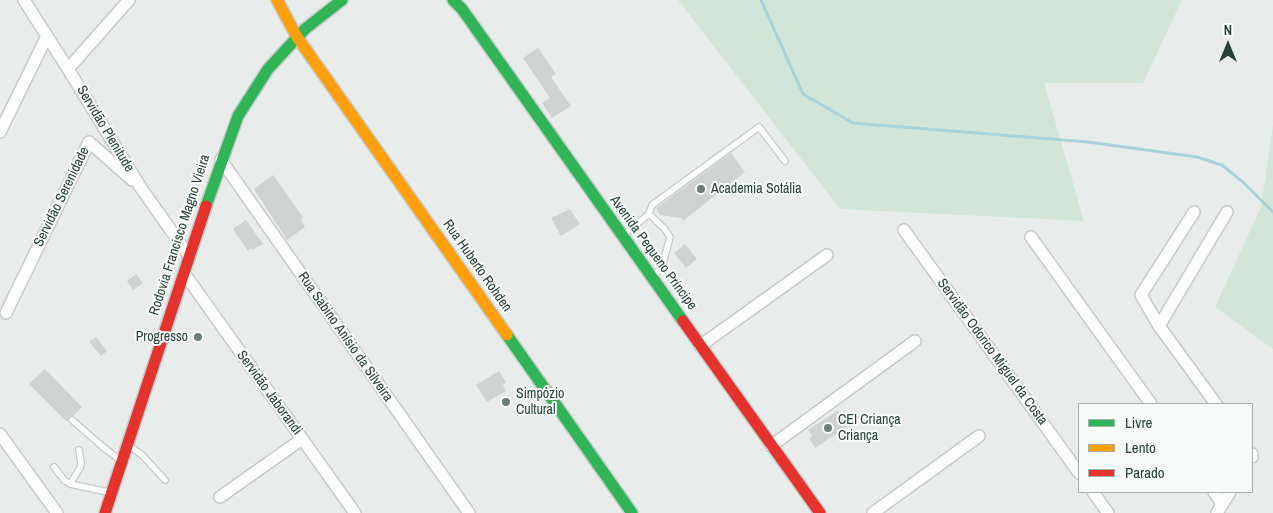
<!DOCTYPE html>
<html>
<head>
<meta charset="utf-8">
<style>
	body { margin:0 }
	#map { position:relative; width:1273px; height:513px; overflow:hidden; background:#e8edeb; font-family:"Archivo Narrow",sans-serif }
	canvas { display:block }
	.legend { position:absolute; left:1078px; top:403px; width:175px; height:90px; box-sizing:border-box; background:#f7fbf9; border:1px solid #a3b1ad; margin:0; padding:6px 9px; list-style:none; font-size:15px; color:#24423a }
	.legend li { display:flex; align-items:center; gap:10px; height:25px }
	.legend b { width:25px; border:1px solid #a3b1ad }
	.north { position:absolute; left:1203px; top:20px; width:50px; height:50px; -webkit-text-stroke:4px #f7fbf9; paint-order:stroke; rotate:0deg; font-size:14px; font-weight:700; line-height:20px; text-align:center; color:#24423a }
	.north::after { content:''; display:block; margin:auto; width:18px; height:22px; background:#24423a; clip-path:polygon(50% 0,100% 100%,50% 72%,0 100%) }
</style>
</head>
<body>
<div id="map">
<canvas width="1273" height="513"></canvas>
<ul class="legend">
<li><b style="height:6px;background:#30b455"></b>Livre</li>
<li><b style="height:6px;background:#ff9f0a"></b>Lento</li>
<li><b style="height:6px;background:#e5322d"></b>Parado</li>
</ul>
<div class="north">N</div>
</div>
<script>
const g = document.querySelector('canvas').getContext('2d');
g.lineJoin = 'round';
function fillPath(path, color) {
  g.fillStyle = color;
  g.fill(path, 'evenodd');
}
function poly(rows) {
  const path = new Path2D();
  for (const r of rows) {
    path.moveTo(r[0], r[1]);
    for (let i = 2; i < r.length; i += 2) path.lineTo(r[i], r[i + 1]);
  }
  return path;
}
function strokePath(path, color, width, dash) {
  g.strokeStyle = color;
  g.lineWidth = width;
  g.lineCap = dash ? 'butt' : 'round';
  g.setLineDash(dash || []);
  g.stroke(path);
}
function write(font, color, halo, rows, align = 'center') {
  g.font = font + ' "Archivo Narrow",sans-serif';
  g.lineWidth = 4;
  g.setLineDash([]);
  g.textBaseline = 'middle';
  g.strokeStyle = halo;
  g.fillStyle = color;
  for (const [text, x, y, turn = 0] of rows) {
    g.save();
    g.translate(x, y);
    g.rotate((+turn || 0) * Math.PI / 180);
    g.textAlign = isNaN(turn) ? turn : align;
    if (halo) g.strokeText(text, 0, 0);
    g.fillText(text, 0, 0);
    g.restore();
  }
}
fillPath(poly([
	[678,0,1182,0,1143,83,1044,83,1084,221,840,209],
	[1273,124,1273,349,1215,307,1261,207]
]), '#d1e6d8');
strokePath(poly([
	[761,0,803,94,853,123,1088,142,1197,157,1222,165,1244,183,1273,212]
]), '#a9d4db', 3);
fillPath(poly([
	[538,48,556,74,551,77,571,106,552,118,542,103,550,98,523,58],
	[731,153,745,172,683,221,681,218,660,215,656,208],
	[273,175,303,217,301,220,305,227,287,240,254,189],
	[570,209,580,224,561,236,551,218],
	[246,220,263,244,252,250,250,248,248,251,233,229],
	[685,244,697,259,686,268,674,253],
	[136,274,143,283,133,290,127,281],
	[96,337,107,351,101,356,89,342],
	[45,369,82,407,73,416,69,417,67,422,29,384],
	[499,371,506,382,503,385,506,391,487,402,476,385],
	[838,410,848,426,815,448,809,438,812,436,808,430]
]), '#cfd4d2');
const lane = poly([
	[649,214,652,205,759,127,785,161],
	[625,234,649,214,664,228,670,237,662,267,654,275],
	[72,420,103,447,120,460],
	[131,447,142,455,165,480],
	[54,467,64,480,70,484,108,492],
	[70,484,80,468,81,462,79,450]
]);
const street = poly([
	[24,0,68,69,141,188,189,256],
	[68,69,129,0],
	[0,132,47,36],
	[221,160,469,513],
	[1194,212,1141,295,1159,326,1216,404],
	[904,230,1079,473],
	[1031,237,1151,404],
	[184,273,355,513],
	[6,313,89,142,132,180],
	[1159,326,1227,212],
	[700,346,827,255],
	[0,434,57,513],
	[771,446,915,341],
	[1252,454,1252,457],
	[1093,492,1108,513],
	[1214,492,1222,504],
	[220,497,302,439],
	[873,513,979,436],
	[1217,513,1230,492]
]);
const fast = poly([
	[453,0,462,9,683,321],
	[206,206,238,116,268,69,305,29,342,0],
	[507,335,632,513]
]);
const slow = poly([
	[277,0,297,37,507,335]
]);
const jam = poly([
	[683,321,820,513],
	[105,513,206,206]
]);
strokePath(lane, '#c5cac8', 8);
strokePath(street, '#c5cac8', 14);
strokePath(fast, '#c3cbc8', 14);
strokePath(slow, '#c3cbc8', 14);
strokePath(jam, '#c3cbc8', 14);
strokePath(lane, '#fcfcfc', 5.5);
strokePath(street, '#fcfcfc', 11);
strokePath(fast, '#30b455', 11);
strokePath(slow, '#ff9f0a', 11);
strokePath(jam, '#e5322d', 11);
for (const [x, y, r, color] of [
	[701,189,5,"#697e78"],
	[198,337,5,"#697e78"],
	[506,402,5,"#697e78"],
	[828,428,5,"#697e78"]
]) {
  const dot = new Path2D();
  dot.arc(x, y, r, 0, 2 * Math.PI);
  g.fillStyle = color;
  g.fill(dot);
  strokePath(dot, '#f7fbf9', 2);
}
write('14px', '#24423a', '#f7fbf9', [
	["Servidão Plenitude",105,129,59],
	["Servidão Serenidade",62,197,-64],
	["Rodovia Francisco Magno Vieira",180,235,-72],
	["Avenida Pequeno Príncipe",653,253,54],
	["Rua Huberto Rohden",477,266,55],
	["Rua Sabino Anísio da Silveira",345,337,55],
	["Servidão Odorico Miguel da Costa",992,352,54],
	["Servidão Jaborandi",269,393,54]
]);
write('14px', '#24423a', '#f7fbf9', [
	["Academia Sotália",711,189],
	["Progresso",188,337,"right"],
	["Simpózio",516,394],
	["Cultural",516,410],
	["CEI Criança",838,420],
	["Criança",838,436]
], 'left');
</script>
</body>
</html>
